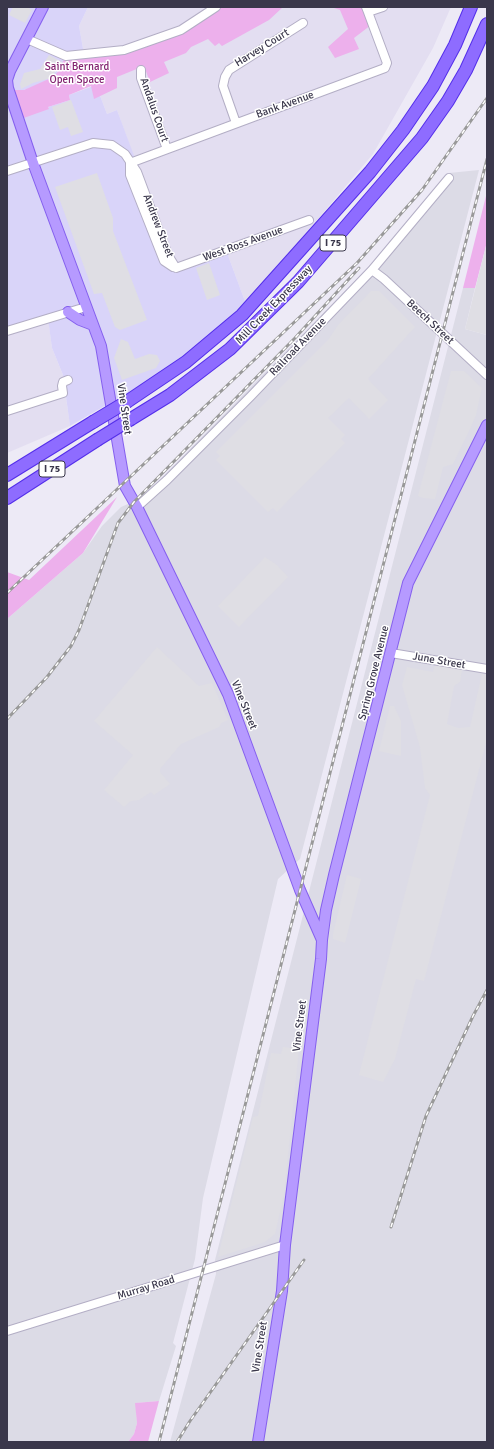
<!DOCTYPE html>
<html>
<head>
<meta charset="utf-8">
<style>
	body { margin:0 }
	#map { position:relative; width:494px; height:1449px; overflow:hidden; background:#edeaf6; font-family:Signika,sans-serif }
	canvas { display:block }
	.frame { position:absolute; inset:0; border:8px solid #3a374b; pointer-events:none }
</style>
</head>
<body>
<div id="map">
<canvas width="494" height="1449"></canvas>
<div class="frame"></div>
</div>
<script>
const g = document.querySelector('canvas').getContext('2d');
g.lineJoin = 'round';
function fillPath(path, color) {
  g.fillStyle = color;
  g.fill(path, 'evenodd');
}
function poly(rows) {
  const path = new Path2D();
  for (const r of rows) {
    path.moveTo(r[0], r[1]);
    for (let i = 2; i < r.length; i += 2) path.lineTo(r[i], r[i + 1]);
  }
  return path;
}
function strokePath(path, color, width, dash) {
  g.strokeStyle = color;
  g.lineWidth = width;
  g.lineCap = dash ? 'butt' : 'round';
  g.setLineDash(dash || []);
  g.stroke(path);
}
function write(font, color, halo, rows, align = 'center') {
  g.font = font + ' Signika,sans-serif';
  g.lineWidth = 3;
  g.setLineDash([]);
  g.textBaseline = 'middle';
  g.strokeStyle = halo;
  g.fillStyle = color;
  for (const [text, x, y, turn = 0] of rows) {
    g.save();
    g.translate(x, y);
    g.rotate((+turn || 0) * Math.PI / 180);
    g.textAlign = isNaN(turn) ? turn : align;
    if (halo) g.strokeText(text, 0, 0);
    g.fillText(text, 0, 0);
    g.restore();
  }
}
fillPath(poly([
	[88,7,216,7,189,24,132,48,84,54,79,26],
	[262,7,451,7,433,48,373,154,246,304,226,250,176,268,171,262,117,110,107,114,96,85],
	[48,318,52,348,63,375,70,426,7,453,7,331]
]), '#e3def1');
fillPath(poly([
	[7,7,88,7,79,26,84,54,52,82,24,90,49,109,48,107,70,100,69,95,96,85,107,114,117,110,136,161,130,163,176,268,226,250,246,304,204,342,165,371,70,426,63,375,52,348,48,319,7,331]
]), '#d9d4f9');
fillPath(poly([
	[479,170,300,859,278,879,203,1198,195,1259,173,1343,176,1346,159,1401,136,1403,137,1423,134,1434,128,1442,7,1442,7,619,83,553,102,526,121,507,142,498,384,251,449,173],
	[463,288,475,288,465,329,487,335,487,1442,170,1442,216,1274,215,1260]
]), '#dcdbe6');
fillPath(poly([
	[216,7,283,7,269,20,222,46,219,43,215,46,208,39,191,47,186,53,164,62,169,73,150,82,144,66,117,77,117,88,94,99,91,86,69,95,70,100,48,107,49,109,18,120,8,90,24,90,51,78,57,73,66,56,124,50,174,33],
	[331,7,365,7,371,25,354,38,359,49,335,58,328,47,348,29,340,10],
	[487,192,487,242,475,288,463,288],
	[117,497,83,553,7,619,7,572,29,580],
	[159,1401,148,1442,128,1442,134,1434,137,1423,135,1403]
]), '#edb0ec');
fillPath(poly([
	[13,7,27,7,32,10,25,23,9,15],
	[49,55,62,62,51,78,33,83,21,89,20,84,24,73,40,69],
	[71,100,83,132,71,136,68,127,60,130,52,107],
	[97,173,113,218,113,231,147,320,120,330,115,327,102,293,94,294,55,187],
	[487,242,487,335,465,329],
	[209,263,220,295,207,300,196,268],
	[371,291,379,291,415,327,368,379,388,400,369,419,349,398,328,418,345,435,341,439,345,443,277,512,273,508,268,512,216,460,220,456,216,452,328,340,338,325],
	[121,339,128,342,135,359,149,354,157,355,160,361,156,368,122,380,114,358],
	[451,371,464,371,482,388,476,415,470,429,453,464,443,467,435,499,423,498,418,496],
	[265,557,277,565,288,577,239,627,218,606],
	[157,647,199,686,212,683,228,720,221,723,219,727,181,744,160,769,160,772,170,784,154,795,151,792,139,800,131,801,124,807,104,790,133,755,94,721],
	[435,665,462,669,460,682,454,686,447,724,458,728,470,727,482,674,487,675,487,739,424,981,416,979,395,1059,383,1082,359,1075,430,795,425,788,420,747,402,685,407,667,433,672],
	[390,706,394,706,401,721,401,756,379,751],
	[347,875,361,879,345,943,333,939,333,934],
	[283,1047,299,1049,284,1194,275,1234,265,1242,218,1257,253,1117,258,1116,271,1053,281,1054]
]), '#dfdee4');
const minor = poly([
	[366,7,368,12,383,7],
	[27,39,66,56,124,50,181,30,216,7],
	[141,70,141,78,167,149],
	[236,123,223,86,225,77,229,70,303,23],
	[130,163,385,68,387,63,368,12],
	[130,163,130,175,164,261,173,267],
	[7,171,93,143,112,145,125,154,137,172,168,255,176,268],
	[176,268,309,220],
	[372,270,384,279,487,375],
	[7,331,86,307],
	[7,411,63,393,62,386,63,382,68,380],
	[137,507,167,480,251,396,372,270,449,178],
	[391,653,487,669],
	[7,1331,285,1245]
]);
const major = poly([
	[43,7,10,71,7,80,8,88,33,163,101,346,125,486,137,507,228,694,300,890,322,940,321,959,285,1245,282,1291,258,1442],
	[68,312,80,320,93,325],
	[322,940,326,910,334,875,408,583,487,425]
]);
const highway = poly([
	[128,401,186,362,242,315,370,172,403,130,433,86,455,45,471,7],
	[131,419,170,395,230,349,298,282,422,138,448,101,466,70,487,24],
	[7,475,93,422],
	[7,498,97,440]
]);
strokePath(minor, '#b3aec5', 10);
strokePath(major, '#8560ee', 12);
strokePath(highway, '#542fea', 14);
strokePath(minor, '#fff', 8);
strokePath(major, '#b69aff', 10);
strokePath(highway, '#8e6cff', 12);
const rail = poly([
	[7,593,357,263,422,190,487,98],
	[7,719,47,677,71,646,79,630,118,523,134,502,295,338,359,268],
	[391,1227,426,1116,473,1016,487,990],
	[159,1442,487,159],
	[177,1442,190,1421,304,1260]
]);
strokePath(rail, '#999', 3);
strokePath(rail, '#fff', 1.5, [4.5]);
const highwayBridge = poly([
	[93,422,128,401],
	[97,440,131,419]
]);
strokePath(highwayBridge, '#542fea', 14, []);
strokePath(highwayBridge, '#8e6cff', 12);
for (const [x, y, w] of [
	[333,243,26],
	[52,469,26]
]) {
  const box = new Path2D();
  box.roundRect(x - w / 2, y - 8, w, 16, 3);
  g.fillStyle = '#fff';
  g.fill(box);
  strokePath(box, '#3a374b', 1);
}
write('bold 10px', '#3a374b', null, [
	["I 75",333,243],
	["I 75",52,469]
]);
write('11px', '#3a374b', '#fff', [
	["Harvey Court",262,48,-32],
	["Bank Avenue",285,105,-20],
	["Andalus Court",154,110,71],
	["Andrew Street",158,226,69],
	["West Ross Avenue",243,244,-20],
	["Mill Creek Expressway",274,305,-46],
	["Beech Street",430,322,43],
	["Railroad Avenue",298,347,-46],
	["Vine Street",124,409,82],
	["June Street",439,661,10],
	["Spring Grove Avenue",374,673,-76],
	["Vine Street",244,705,68],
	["Vine Street",300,1026,-83],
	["Murray Road",146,1288,-17],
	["Vine Street",260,1347,-81]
]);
write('11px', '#832471', '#fff', [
	["Saint Bernard",77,67],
	["Open Space",77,80]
]);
</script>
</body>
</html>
